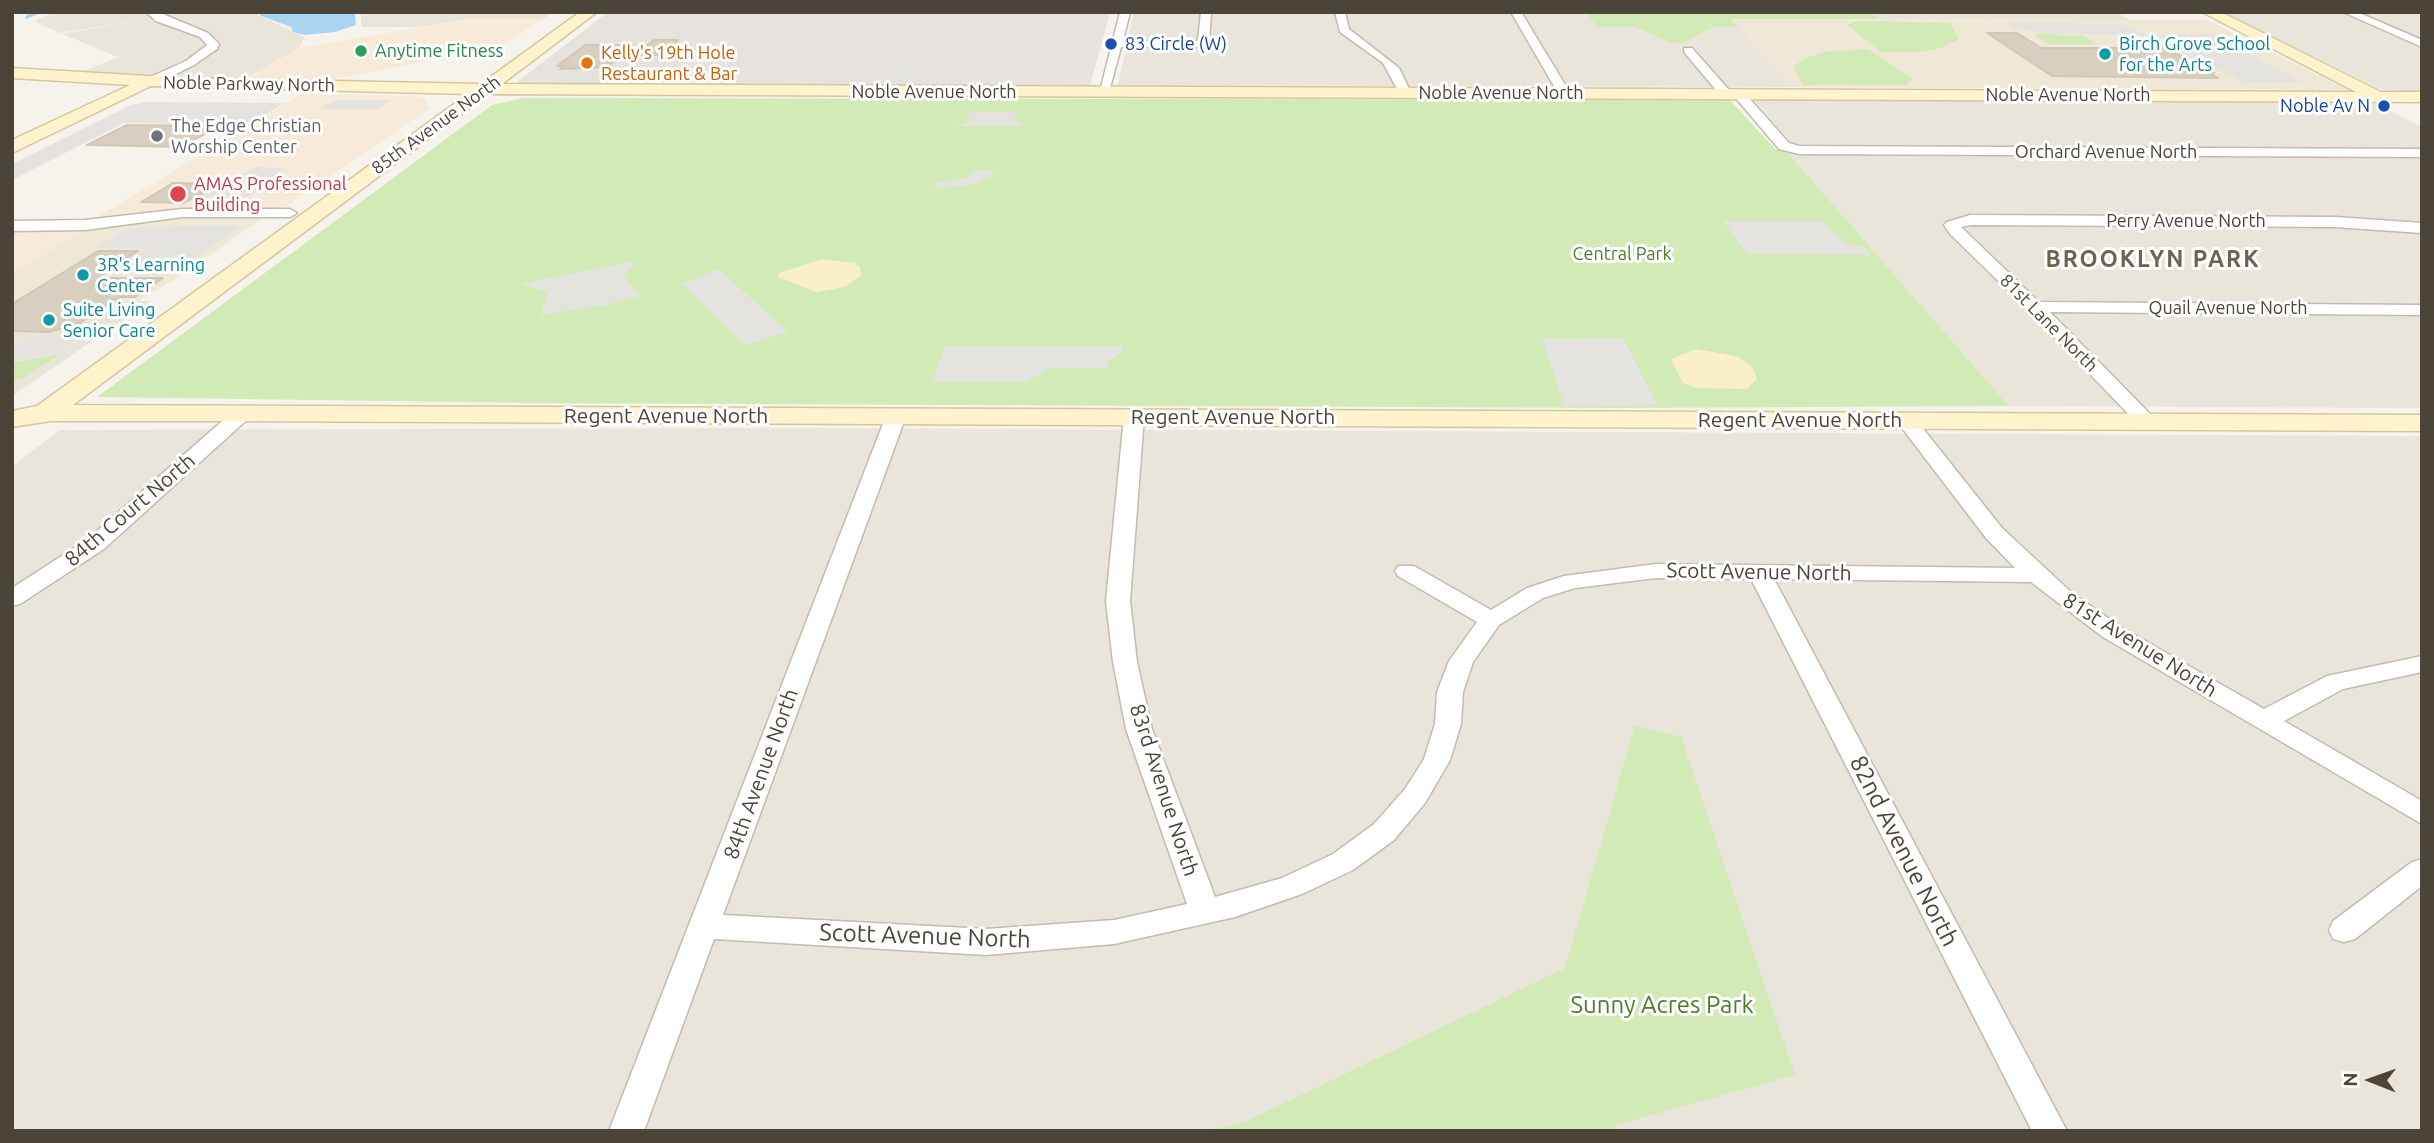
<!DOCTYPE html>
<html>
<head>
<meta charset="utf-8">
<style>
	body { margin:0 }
	#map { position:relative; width:2434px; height:1143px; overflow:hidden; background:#f6f3ec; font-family:Ubuntu,sans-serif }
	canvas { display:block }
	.frame { position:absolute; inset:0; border:14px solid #4b4439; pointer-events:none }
	.north { position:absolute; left:2336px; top:1045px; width:70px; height:70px; -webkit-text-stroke:5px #fff; paint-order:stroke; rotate:271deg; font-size:19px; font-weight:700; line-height:28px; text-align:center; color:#4b4439 }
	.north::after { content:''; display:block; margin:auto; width:24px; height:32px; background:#4b4439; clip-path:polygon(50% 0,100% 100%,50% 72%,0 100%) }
</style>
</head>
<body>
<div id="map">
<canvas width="2434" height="1143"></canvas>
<div class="frame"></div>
<div class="north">N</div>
</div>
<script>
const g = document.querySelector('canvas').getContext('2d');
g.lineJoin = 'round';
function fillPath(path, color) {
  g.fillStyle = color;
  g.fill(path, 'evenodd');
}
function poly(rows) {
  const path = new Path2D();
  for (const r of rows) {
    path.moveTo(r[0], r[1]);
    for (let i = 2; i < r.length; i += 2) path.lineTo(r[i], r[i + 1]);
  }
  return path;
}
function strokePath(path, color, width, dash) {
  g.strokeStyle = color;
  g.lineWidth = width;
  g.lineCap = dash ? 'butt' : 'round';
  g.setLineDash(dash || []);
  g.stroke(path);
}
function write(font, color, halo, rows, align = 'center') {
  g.font = font + ' Ubuntu,sans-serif';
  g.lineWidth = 6;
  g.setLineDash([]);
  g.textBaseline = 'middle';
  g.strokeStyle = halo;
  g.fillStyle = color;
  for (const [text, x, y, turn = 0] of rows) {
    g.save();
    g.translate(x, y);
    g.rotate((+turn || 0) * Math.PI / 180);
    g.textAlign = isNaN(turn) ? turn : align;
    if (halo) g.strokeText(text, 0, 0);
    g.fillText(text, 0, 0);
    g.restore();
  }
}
fillPath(poly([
	[56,12,252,12,304,37,300,48,242,80,84,71,118,57,62,34,147,19,59,33,35,21],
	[361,12,553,12,543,19,469,19,420,27,361,27],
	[1134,12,1586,12,1597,27,1634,27,1672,43,1684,43,1713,27,1738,27,1796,87,1118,85],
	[1871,12,2116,12,2130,20,1880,19],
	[2223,12,2422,12,2422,92,2383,90],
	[1753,99,2374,103,2422,127,2422,408,2009,406,1788,153,1794,146],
	[12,300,138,301,151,301,12,396],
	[775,428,2422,436,2422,1131,12,1131,12,467,60,430]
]), '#eae5da');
fillPath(poly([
	[469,19,543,19,502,46,330,80,242,80,300,48],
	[302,94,410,96,425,99,430,108,286,206,267,210,158,211,89,222],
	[87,229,12,274,12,230]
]), '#f7ead8');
fillPath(poly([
	[608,12,1110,12,1090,86,513,85]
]), '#e6e2dd');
fillPath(poly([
	[1730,19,2208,20,2348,90,1796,87],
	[168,218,263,218,174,280,138,301,12,300,12,274,87,229]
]), '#efe8d6');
fillPath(poly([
	[1586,12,1871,12,1880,19,1731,19,1738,27,1713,27,1684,43,1672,43,1634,27,1597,27],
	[1857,21,1950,23,1959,39,1944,47,1921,52,1881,52,1847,25],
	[2039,34,2084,36,2097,44,2049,44,2034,36],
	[1868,49,1913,79,1905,85,1803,85,1793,66,1808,57,1829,51],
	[524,98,1730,100,1775,149,1788,153,2009,406,1621,408,534,403,97,397,492,105],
	[61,354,23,378,12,381,12,363],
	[1635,725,1681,737,1795,1075,1616,1125,1613,1131,1080,1131,1208,1130,1245,1122,1565,968]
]), '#d2eab5');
fillPath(poly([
	[822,259,855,263,860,267,861,275,844,287,816,292,778,277,779,273],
	[1696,349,1736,356,1752,366,1757,379,1747,389,1697,388,1683,383,1671,359]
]), '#f9efc9');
fillPath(poly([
	[2006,23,2119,24,2149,35,2049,34,2014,28],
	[2211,34,2303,82,2244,82,2156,35],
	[629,58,655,58,626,84,531,84,534,81,530,81,545,69,615,69],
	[881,68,951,69,969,76,966,78,1021,76,1023,71,1068,71,1065,80,1034,82,872,81],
	[335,100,391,100,375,110,319,109],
	[145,102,284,103,248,125,124,123,12,180,12,164,131,105],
	[970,112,1017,112,1014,119,1024,123,1022,126,953,126,966,123],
	[254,167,284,168,265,183,272,185,241,199,198,203,195,199,212,188,230,183],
	[976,170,994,170,991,176,974,184,933,189,938,182,966,178],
	[1723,221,1823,221,1843,242,1866,248,1871,255,1747,254],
	[242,225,175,271,163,271,157,275,130,275,135,271,133,265,123,265,148,248,96,248,127,228],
	[630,262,633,266,623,276,640,296,605,305,541,315,547,292,521,284],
	[719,269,788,332,745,345,682,284],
	[42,336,79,336,51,356,27,356,12,361,12,347],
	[1623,338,1657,405,1564,406,1542,339],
	[945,346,1123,346,1122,353,1108,361,1107,368,1050,368,1026,382,932,382]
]), '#e5e3e0');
fillPath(poly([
	[259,12,355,12,356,25,335,32,305,35,293,32,291,27,261,16]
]), '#a9d4f2');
strokePath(poly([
	[27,17,38,12]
]), '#a9d4f2', 3.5);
const building = poly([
	[1987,33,2017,33,2041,48,2165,48,2214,73,2208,73,2218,78,2052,76,1987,33],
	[654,40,678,40,661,55,636,55,654,40],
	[585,45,633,45,607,67,560,69,563,66,557,66,585,45],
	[127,125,219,126,182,147,87,145,127,125],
	[173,183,220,184,183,203,141,202,173,183],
	[98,251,138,251,97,278,163,278,135,297,120,297,77,325,48,332,12,331,12,304,98,251]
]);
fillPath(building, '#d8cfc1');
strokePath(building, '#d3c7b4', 2);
const street = poly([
	[146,12,158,12,208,33,219,44,217,49,194,65,154,85,146,85,146,79,186,61,207,45,200,37,156,21,146,12],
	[1120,12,1130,12,1123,41,1198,41,1201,12,1211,12,1209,44,1203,47,1121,47,1109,92,1099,95,1120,12],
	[1335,12,1345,12,1349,29,1399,68,1411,93,1409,96,1401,96,1383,63,1340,32,1335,12],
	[1511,12,1521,12,1570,93,1568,96,1558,93,1511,12],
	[2343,12,2357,12,2422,40,2422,47,2343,12],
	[1684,48,1692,48,1729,90,1729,96,1721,96,1684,52,1684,48],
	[1734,90,1742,90,1789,143,1799,146,2422,149,2422,157,1799,154,1779,149,1734,96,1734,90],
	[182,209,290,209,297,213,290,217,182,217,85,230,12,231,12,221,85,220,182,209],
	[1970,215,2335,217,2422,223,2422,233,2335,227,1971,225,1961,227,2039,302,2422,305,2422,315,2050,312,2154,418,2157,422,2154,426,2147,428,2140,426,2029,311,1950,234,1944,225,1947,222,1970,215],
	[243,407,250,409,253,413,250,417,104,549,20,604,12,606,12,588,88,539,236,409,243,407],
	[896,410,906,416,723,915,986,929,1114,920,1187,904,1126,729,1113,662,1106,601,1124,417,1134,411,1144,417,1130,601,1137,662,1152,729,1215,897,1282,878,1333,854,1374,824,1405,789,1424,759,1435,724,1437,692,1449,661,1477,622,1398,576,1395,571,1398,566,1414,566,1491,610,1527,588,1564,576,1656,564,2015,568,1986,538,1899,424,1896,420,1899,416,1906,414,1913,416,2002,528,2072,593,2121,627,2264,709,2327,676,2422,656,2422,672,2343,689,2284,721,2422,801,2422,824,2103,637,2031,582,1774,579,2067,1131,2032,1131,1751,579,1656,578,1575,588,1543,598,1499,625,1473,662,1463,692,1461,724,1450,760,1425,803,1394,840,1353,870,1302,894,1235,917,1114,944,986,955,714,939,644,1131,609,1131,886,416,896,410],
	[2422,859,2422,886,2355,939,2344,942,2333,939,2329,930,2333,921,2412,862,2422,859]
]);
const secondary = poly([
	[580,12,597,12,502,84,2356,92,2202,12,2221,12,2381,92,2422,92,2422,102,489,94,73,405,2422,415,2422,431,222,421,51,421,12,427,12,411,37,406,468,94,151,86,12,153,12,140,130,85,12,78,12,68,183,78,481,84,580,12]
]);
strokePath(street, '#c2bbae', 3);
strokePath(secondary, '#d6c79b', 3);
fillPath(street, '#fff');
fillPath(secondary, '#fff3cd');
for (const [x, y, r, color] of [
	[1111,44,7,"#1a4fb4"],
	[361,51,7,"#2e9e5b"],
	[2105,54,7,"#0f9aa8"],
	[587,63,7,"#e8710a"],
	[2384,106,7,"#1a4fb4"],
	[157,136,7,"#6b7280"],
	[178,194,9,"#e0444e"],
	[83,275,7,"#0f9aa8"],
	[49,320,7,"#0f9aa8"]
]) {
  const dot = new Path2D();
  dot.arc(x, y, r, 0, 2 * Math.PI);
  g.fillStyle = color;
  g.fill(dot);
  strokePath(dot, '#fff', 2.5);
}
write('18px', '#164399', '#fff', [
	["83 Circle (W)",1125,44],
	["Noble Av N",2370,106,"right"]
], 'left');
write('18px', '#0d838f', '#fff', [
	["Birch Grove School",2119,44],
	["for the Arts",2119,65],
	["3R's Learning",97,265],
	["Center",97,286],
	["Suite Living",63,310],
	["Senior Care",63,331]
], 'left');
write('18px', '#27864d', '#fff', [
	["Anytime Fitness",375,51]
], 'left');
write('18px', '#c56008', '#fff', [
	["Kelly's 19th Hole",601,53],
	["Restaurant & Bar",601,74]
], 'left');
write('18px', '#4b4439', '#fff', [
	["Noble Parkway North",249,84,1],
	["Noble Avenue North",934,92],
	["Noble Avenue North",1501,93],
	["Noble Avenue North",2068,95],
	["85th Avenue North",436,125,-36],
	["Orchard Avenue North",2106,152],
	["Perry Avenue North",2186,221],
	["Quail Avenue North",2228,308],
	["81st Lane North",2049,323,45]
]);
write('18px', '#5b616d', '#fff', [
	["The Edge Christian",171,126],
	["Worship Center",171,147]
], 'left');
write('18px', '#be3a42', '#fff', [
	["AMAS Professional",194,184],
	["Building",194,205]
], 'left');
write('18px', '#4a7f2a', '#fff', [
	["Central Park",1622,254]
]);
write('21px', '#4b4439', '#fff', [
	["Regent Avenue North",666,416],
	["Regent Avenue North",1233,417],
	["Regent Avenue North",1800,420],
	["84th Court North",130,510,-40],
	["Scott Avenue North",1759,572,1],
	["81st Avenue North",2140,645,32],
	["84th Avenue North",761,774,-70],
	["83rd Avenue North",1164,790,72]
]);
g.letterSpacing = '2px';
write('bold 23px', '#6e6250', '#fff', [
	["BROOKLYN PARK",2153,259]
]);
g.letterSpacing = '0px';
write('24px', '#4b4439', '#fff', [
	["82nd Avenue North",1904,851,63],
	["Scott Avenue North",925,936,2]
]);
write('24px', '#4a7f2a', '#fff', [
	["Sunny Acres Park",1662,1005]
]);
</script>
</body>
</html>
